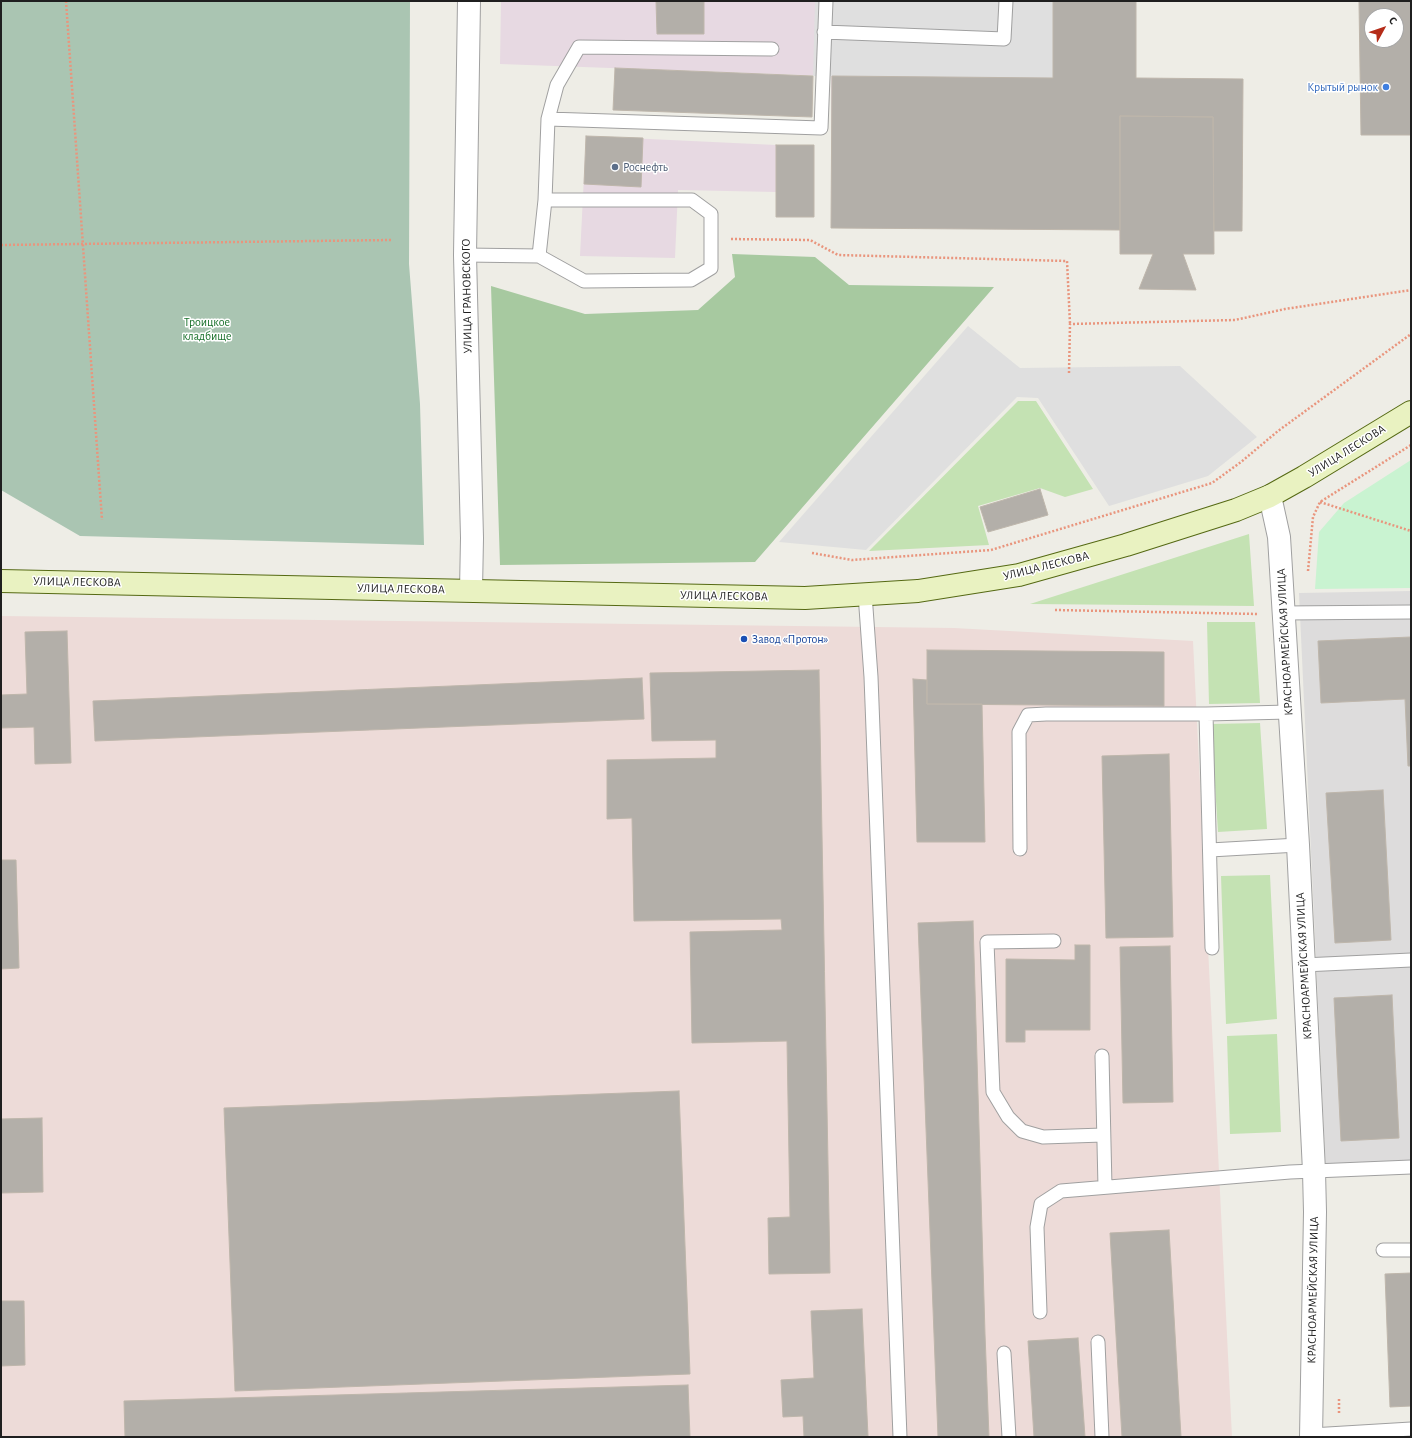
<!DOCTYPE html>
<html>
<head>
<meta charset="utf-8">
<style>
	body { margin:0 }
	#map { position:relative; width:1412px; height:1438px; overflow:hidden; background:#eeede6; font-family:"Alegreya Sans",sans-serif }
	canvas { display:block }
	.frame { position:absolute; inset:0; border:2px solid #1f1f1f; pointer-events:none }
	.north { position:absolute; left:1364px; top:8px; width:40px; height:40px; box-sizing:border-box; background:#fff; border:1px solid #a5a5a5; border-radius:50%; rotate:50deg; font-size:11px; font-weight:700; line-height:16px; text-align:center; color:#1f1f1f }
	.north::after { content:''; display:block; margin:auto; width:14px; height:18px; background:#b52c19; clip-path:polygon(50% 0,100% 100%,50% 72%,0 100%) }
</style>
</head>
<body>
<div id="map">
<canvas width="1412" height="1438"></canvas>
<div class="frame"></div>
<div class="north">С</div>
</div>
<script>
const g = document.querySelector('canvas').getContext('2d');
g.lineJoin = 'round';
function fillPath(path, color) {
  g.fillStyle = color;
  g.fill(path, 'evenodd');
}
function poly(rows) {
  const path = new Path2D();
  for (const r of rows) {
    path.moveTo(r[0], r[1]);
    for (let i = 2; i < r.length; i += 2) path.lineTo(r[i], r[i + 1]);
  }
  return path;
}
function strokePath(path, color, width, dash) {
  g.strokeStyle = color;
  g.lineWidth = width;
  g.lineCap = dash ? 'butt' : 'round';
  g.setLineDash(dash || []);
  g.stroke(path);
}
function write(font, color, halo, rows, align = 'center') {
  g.font = font + ' "Alegreya Sans",sans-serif';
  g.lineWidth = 3;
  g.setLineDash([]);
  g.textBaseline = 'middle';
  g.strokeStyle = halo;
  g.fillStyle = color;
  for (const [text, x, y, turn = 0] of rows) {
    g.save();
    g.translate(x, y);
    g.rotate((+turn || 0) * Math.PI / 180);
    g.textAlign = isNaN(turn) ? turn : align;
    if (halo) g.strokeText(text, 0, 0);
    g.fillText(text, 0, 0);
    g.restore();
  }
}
fillPath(poly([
	[1411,591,1411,1173,1326,1175,1299,593]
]), '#dddcdc');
fillPath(poly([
	[1,616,954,628,1193,641,1232,1437,1,1437]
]), '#eddbd8');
fillPath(poly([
	[501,1,1136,1,1136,78,1243,79,1242,231,1214,231,1214,254,1183,254,1196,290,1139,289,1153,254,1120,254,1119,230,831,228,831,76,500,64],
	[586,136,776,145,776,192,678,190,675,258,580,256]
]), '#e7d9e2');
fillPath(poly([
	[1018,401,1036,401,1093,489,1065,497,1040,488,978,506,989,545,869,551],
	[1249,534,1254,606,1030,604],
	[1207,622,1255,622,1260,703,1209,704],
	[1260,723,1267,829,1218,832,1211,724],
	[1270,875,1277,1019,1226,1024,1221,876],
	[1277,1034,1281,1132,1230,1134,1227,1036]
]), '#c4e2b3');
fillPath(poly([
	[732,254,815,257,849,285,994,287,755,562,500,565,491,286,585,314,698,310,735,277]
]), '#a7c9a0');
fillPath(poly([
	[1,1,410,1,409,264,420,404,424,545,80,536,1,490]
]), '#aac5b2');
fillPath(poly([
	[1411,460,1411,588,1315,589,1319,532,1344,503]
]), '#c9f3d1');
fillPath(poly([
	[815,1,1053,1,1053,78,813,76],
	[968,326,1020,368,1180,366,1257,437,1208,476,1109,506,1038,398,1017,397,866,550,779,542]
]), '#dfdfdf');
const building = poly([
	[656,1,704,1,704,34,657,34,656,1],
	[1053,1,1136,1,1136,78,1243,79,1242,231,1214,231,1213,117,1120,116,1120,230,831,228,832,76,1053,78,1053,1],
	[1359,1,1411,1,1411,135,1361,135,1359,1],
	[1372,16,1396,16,1396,40,1372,40,1372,16],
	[615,68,813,76,812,117,613,110,615,68],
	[1120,116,1213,117,1214,254,1183,254,1196,290,1139,289,1153,254,1120,254,1120,116],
	[586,136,643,138,641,187,584,184,586,136],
	[776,145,814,145,814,217,776,217,776,145],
	[1040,489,1048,515,988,532,980,507,1040,489],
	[67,631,71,763,35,764,34,727,1,728,1,695,27,694,25,632,67,631],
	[1411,637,1411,766,1408,766,1405,699,1321,703,1318,641,1411,637],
	[927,650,1164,652,1164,706,927,704,927,650],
	[819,670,830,1273,769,1274,768,1218,790,1217,787,1041,692,1043,690,932,782,930,781,919,634,921,632,818,607,819,607,760,716,758,716,740,652,741,650,673,819,670],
	[642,678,644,719,95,741,93,701,642,678],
	[913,679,927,680,927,704,982,704,985,842,917,842,913,679],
	[1169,754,1173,937,1106,938,1102,756,1169,754],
	[1383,790,1391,940,1335,943,1326,793,1383,790],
	[1,860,16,860,19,968,1,969,1,860],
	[973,921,985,1334,989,1437,938,1437,918,923,973,921],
	[1075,945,1090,945,1090,1030,1025,1030,1025,1042,1006,1042,1006,959,1075,960,1075,945],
	[1170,946,1173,1102,1123,1103,1120,947,1170,946],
	[1392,995,1399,1138,1341,1141,1334,998,1392,995],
	[679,1091,690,1374,235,1391,224,1108,679,1091],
	[42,1118,43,1192,1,1193,1,1119,42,1118],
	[1169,1230,1181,1437,1122,1437,1110,1233,1169,1230],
	[1411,1273,1411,1406,1390,1407,1385,1274,1411,1273],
	[1,1301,24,1301,25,1365,1,1366,1,1301],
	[862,1309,868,1436,804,1437,803,1416,783,1417,781,1380,814,1378,811,1311,862,1309],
	[1078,1338,1085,1437,1034,1437,1028,1341,1078,1338],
	[688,1385,690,1437,125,1437,124,1401,688,1385]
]);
fillPath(building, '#b3afa9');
strokePath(building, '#beb6ab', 1);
const service = poly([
	[824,32,1004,39,1006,1],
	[548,119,821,128,826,1],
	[465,255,539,256,545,200,548,119,557,85,579,47,772,49],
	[539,256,584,281,691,280,711,268,711,214,692,200,545,200],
	[865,594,871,677,900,1437],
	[1283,613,1411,612],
	[1020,849,1019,732,1028,715,1046,714,1206,714],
	[1210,850,1298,845],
	[1054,941,987,942,993,1092,1008,1117,1022,1131,1043,1137,1103,1135],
	[1212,948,1206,714,1289,712],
	[1303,965,1411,960],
	[1102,1056,1105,1187],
	[1383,1250,1411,1250],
	[1040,1312,1037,1227,1041,1204,1061,1191,1290,1172,1411,1167],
	[1098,1342,1102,1437],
	[1004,1353,1009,1437],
	[1311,1435,1411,1429]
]);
const minor = poly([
	[469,1,465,255,472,538,471,590]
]);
const tertiary = poly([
	[1270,496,1279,537,1298,845,1314,1171,1315,1212,1311,1437]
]);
const secondary = poly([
	[1,581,805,598,918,591,1019,575,1126,545,1236,510,1270,496,1304,477,1411,412]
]);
strokePath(service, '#a0a0a0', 15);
strokePath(minor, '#a0a0a0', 24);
strokePath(tertiary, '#a0a0a0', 24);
strokePath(secondary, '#556913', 24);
strokePath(poly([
	[66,1,102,520],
	[731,239,810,240,838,255,1067,261,1070,324],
	[1,245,391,240],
	[1069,373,1070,324,1235,320,1285,309,1411,290],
	[1320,502,1411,531],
	[812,553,852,560,991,550,1212,483,1241,462,1278,431,1411,334],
	[1308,571,1313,517,1320,502,1411,445],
	[1055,610,1258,614],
	[1339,1413,1339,1398]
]), '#e9957d', 2.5, [2, 2]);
strokePath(service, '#fff', 13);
strokePath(minor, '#fff', 22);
strokePath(tertiary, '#fff', 22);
strokePath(secondary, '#e9f2c1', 22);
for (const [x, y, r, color] of [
	[1386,87,4,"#3f7fe0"],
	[615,167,4,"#5c6f8a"],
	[744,639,4,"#1a4fb4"]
]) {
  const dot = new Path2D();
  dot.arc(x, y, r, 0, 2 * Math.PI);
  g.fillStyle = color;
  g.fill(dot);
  strokePath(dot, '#fff', 1.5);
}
write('12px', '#366cbe', '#fff', [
	["Крытый рынок",1378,87]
], 'right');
write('12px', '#4e5e75', '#fff', [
	["Роснефть",623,167]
], 'left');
write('12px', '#1f1f1f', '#fff', [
	["УЛИЦА ГРАНОВСКОГО",467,296,-91],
	["УЛИЦА ЛЕСКОВА",1347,451,-32],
	["УЛИЦА ЛЕСКОВА",1046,566,-14],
	["УЛИЦА ЛЕСКОВА",77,582,1],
	["УЛИЦА ЛЕСКОВА",401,589,1],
	["УЛИЦА ЛЕСКОВА",724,596,1],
	["КРАСНОАРМЕЙСКАЯ УЛИЦА",1285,642,-93],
	["КРАСНОАРМЕЙСКАЯ УЛИЦА",1304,966,-93],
	["КРАСНОАРМЕЙСКАЯ УЛИЦА",1313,1290,-89]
]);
write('12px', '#19712b', '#fff', [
	["Троицкое",207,322],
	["кладбище",207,336]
]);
write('12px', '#164399', '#fff', [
	["Завод «Протон»",752,639]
], 'left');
</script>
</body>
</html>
